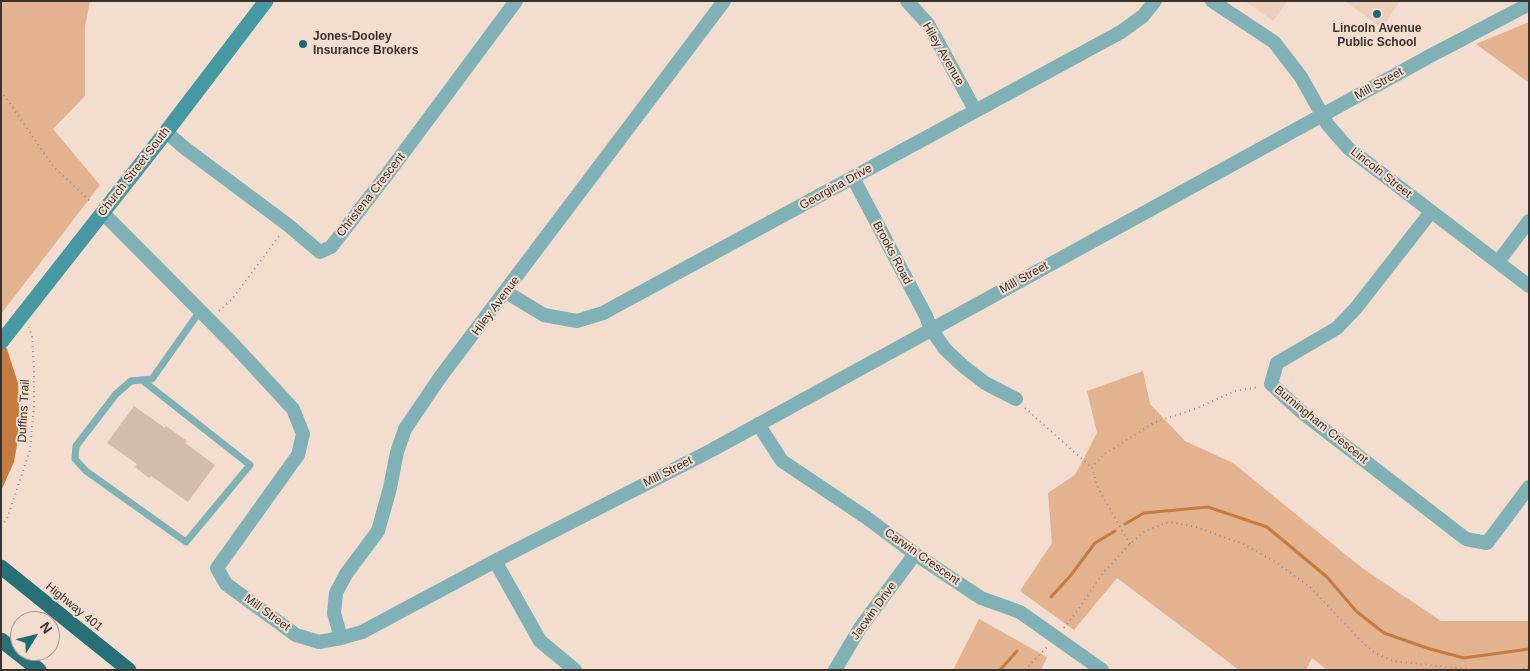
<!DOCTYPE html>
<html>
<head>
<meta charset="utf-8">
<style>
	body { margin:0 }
	#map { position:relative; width:1530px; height:671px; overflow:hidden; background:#f2ddce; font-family:Helvetica,sans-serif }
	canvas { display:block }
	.frame { position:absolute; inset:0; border:2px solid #3a322c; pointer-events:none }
	.north { position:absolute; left:10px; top:611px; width:50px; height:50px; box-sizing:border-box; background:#f2ddce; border:1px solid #a8998d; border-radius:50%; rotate:54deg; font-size:14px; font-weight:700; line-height:20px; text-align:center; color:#3a322c }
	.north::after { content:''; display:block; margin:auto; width:18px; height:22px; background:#206b73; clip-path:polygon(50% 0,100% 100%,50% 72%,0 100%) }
</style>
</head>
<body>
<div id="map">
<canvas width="1530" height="671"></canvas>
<div class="frame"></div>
<div class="north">N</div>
</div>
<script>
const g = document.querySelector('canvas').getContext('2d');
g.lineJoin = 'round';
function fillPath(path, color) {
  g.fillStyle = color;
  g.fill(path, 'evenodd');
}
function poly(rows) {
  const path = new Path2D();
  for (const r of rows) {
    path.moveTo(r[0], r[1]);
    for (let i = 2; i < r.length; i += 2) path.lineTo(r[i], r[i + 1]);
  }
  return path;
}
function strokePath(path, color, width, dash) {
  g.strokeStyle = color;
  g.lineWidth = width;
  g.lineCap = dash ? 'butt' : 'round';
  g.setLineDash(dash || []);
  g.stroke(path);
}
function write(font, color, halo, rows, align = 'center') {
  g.font = font + ' Helvetica,sans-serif';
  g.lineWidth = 4;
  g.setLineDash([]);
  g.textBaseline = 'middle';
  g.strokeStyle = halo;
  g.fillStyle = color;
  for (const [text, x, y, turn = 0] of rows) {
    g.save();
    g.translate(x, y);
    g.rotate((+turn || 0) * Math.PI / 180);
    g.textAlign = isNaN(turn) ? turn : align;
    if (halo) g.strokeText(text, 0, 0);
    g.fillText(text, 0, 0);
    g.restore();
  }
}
fillPath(poly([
	[1245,1,1288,1,1273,21],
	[1345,1,1400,1,1382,28]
]), '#ebcfbc');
fillPath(poly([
	[1,1,90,1,85,26,85,96,53,129,100,185,1,314],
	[1529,22,1529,83,1476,44],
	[1143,371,1150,404,1185,441,1233,463,1362,568,1441,621,1529,621,1529,670,1327,670,1312,658,1306,670,1239,670,1117,578,1074,630,1020,591,1052,543,1048,493,1075,475,1097,433,1087,391],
	[979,619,1047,657,1041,670,953,670]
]), '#e3b28e');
fillPath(poly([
	[1,342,7,349,18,383,20,427,14,462,1,491]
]), '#c67b40');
strokePath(poly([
	[1125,524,1144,513,1208,507,1267,527,1327,577,1356,611,1384,633,1430,649,1464,658,1529,649],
	[1051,597,1071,575,1095,543,1115,531],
	[1000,670,1017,651]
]), '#c67b40', 3);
fillPath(poly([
	[134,406,165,428,166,426,187,441,185,443,215,465,188,502,151,476,149,478,135,467,137,464,107,443]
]), '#d1bcae');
strokePath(poly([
	[1,91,53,166,92,203],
	[219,311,233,298,280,235],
	[1025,408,1092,468],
	[1,526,7,519,30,450,34,406,34,368,32,336,29,327],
	[1130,544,1098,488,1092,468,1103,455,1155,422,1195,409,1235,391,1259,387],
	[1064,628,1077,611,1103,573,1130,544,1145,531,1169,522,1196,527,1243,544,1274,561,1310,587,1363,643,1375,653,1393,661,1475,670],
	[1025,670,1048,646],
	[1518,670,1529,667]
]), '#9c8d82', 2, [1, 4]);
strokePath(poly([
	[142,380,250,465,186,542,86,471,75,459,76,446,116,394,131,381,152,379,200,311]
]), '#7fb1b7', 7);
strokePath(poly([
	[907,1,928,24,975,110],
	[1212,1,1274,42,1301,77,1328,125,1348,148,1529,286],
	[166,132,186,149,288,225,320,252,331,247,389,172,516,1],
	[853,178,926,316,931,329,945,349,963,366,985,383,1016,399],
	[1431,212,1356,308,1337,328,1277,363,1271,384,1304,414,1466,539,1487,543,1529,487],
	[103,213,233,344,293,409,303,434,298,455,217,568,226,584,296,635,319,642,341,638,362,632,495,561,712,450,1430,56,1529,4],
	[1498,262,1529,221],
	[506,292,544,315,577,321,603,313,1121,32,1143,16,1155,1],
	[758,424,782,461,867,518,915,554,981,598,1020,612,1102,670],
	[495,561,540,641,575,670],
	[341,638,334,613,336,593,346,574,378,531,390,488,397,452,405,429,441,376,724,1],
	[835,670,860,628,915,554]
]), '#7fb1b7', 14);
strokePath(poly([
	[1,342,166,132,266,1]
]), '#4698a2', 15);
strokePath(poly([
	[1,567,129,670],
	[1,640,39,670]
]), '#287078', 15);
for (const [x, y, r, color] of [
	[1377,14,5,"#206b73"],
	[303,44,5,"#206b73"]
]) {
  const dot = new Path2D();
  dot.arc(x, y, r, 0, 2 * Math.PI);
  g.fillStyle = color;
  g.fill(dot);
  strokePath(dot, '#f2ddce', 2);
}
write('bold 12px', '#3a322c', '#f2ddce', [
	["Lincoln Avenue",1377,29],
	["Public School",1377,43],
	["Jones-Dooley",313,37,"left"],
	["Insurance Brokers",313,51,"left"]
]);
write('12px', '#3a322c', '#f2ddce', [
	["Hiley Avenue",943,54,60],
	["Mill Street",1379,84,-29],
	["Church Street South",134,172,-52],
	["Lincoln Street",1381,173,38],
	["Georgina Drive",836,187,-29],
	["Christena Crescent",371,195,-52],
	["Brooks Road",892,253,62],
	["Mill Street",1024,278,-29],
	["Hiley Avenue",496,306,-53],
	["Duffins Trail",24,411,-87],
	["Burningham Crescent",1321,425,39],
	["Mill Street",668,472,-27],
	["Carwin Crescent",922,557,35],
	["Highway 401",74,607,39],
	["Jacwin Drive",874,611,-54],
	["Mill Street",267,613,36]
]);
</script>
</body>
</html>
